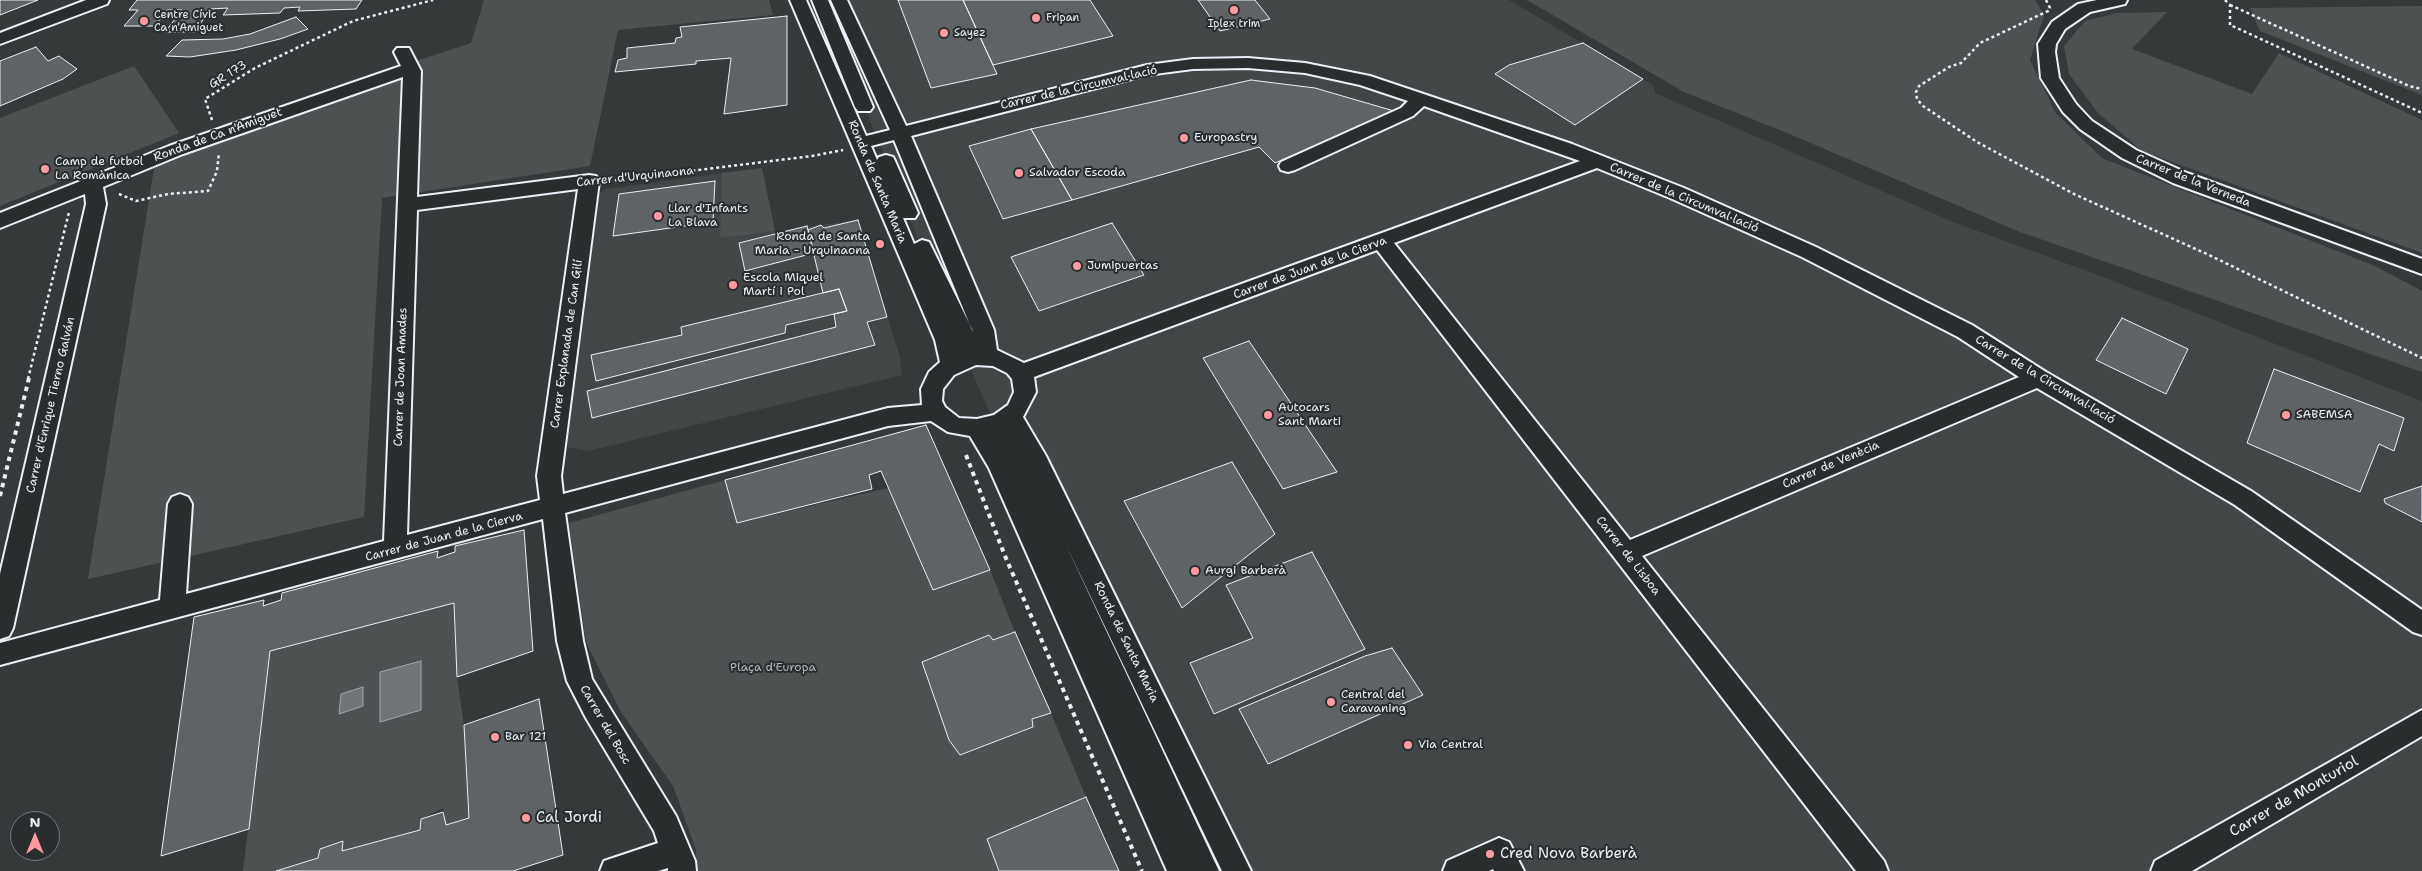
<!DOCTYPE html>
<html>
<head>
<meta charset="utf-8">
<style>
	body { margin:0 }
	#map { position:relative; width:2422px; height:871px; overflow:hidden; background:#35393a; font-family:"Shantell Sans",sans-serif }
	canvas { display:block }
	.north { position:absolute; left:10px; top:811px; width:50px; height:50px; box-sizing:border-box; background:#2a2d2e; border:1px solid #767b7f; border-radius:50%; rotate:0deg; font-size:14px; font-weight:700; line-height:20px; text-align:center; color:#e8f1f8 }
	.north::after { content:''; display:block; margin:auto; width:18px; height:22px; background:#ff9aa2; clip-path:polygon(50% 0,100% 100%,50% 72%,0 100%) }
</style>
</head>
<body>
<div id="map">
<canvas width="2422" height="871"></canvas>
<div class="north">N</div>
</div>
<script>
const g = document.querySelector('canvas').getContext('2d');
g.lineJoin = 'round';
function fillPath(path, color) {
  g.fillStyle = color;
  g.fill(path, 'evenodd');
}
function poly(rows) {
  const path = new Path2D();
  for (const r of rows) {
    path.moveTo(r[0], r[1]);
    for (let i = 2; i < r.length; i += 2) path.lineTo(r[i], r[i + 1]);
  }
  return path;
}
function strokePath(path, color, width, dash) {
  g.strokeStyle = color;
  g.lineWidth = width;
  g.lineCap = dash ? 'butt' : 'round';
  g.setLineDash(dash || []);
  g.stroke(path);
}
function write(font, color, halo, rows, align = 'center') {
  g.font = font + ' "Shantell Sans",sans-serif';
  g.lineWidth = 4;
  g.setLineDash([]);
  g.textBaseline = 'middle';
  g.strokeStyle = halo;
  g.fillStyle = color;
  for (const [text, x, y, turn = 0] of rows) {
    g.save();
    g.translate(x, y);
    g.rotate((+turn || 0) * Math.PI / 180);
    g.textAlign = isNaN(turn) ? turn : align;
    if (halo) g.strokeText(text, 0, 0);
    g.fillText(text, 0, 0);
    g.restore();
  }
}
fillPath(poly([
	[840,0,1509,0,1653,85,1655,93,1956,223,2106,278,2422,401,2422,871,1205,871,979,389,825,10],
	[762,168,775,231,858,220,900,357,902,375,588,451,566,447,599,194,606,189]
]), '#424647');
fillPath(poly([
	[484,0,769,0,773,15,618,30,590,166,382,198,364,517,88,579,154,168,224,124,471,43],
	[1527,0,2035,0,2044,15,2030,60,2055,112,2102,158,2375,266,2422,291,2422,372,2020,232,1787,133,1684,92],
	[2422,6,2422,95,2260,31,2250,8],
	[2167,12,2132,49,2252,94,2279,53,2422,120,2422,253,2142,151,2098,113,2069,74,2064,46,2085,21,2117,13],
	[134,66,179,133,0,206,0,118],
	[762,168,775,231,720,238,722,173],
	[725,480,737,523,888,488,933,590,990,570,1015,632,993,640,989,635,922,662,949,740,961,755,1033,728,1032,719,1051,713,1086,797,987,839,999,871,695,871,696,850,673,786,621,712,586,642,569,523],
	[454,603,457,677,464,725,469,818,446,825,443,808,421,819,420,830,342,851,342,841,320,849,318,858,276,871,243,871,270,651]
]), '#4d5152');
const water = poly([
	[421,661,421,710,380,722,380,672,421,661],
	[363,687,363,706,339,714,341,694,363,687]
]);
fillPath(water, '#707579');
strokePath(water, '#a0a7ac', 1);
const building = poly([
	[0,0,38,0,0,15,0,0],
	[137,0,362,0,356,9,298,11,300,7,284,8,280,13,223,15,228,8,210,9,195,32,165,32,182,10,167,10,155,26,124,26,138,10,129,10,137,0],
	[898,0,963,0,997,74,931,88,898,0],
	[963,0,1090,0,1113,36,993,65,963,0],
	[1198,0,1255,0,1270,19,1220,31,1198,0],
	[787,16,787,105,724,114,731,58,696,61,696,64,615,72,618,60,627,58,627,48,675,43,676,38,682,37,680,27,787,16],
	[296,17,308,29,280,39,236,50,190,57,166,56,182,40,223,39,250,34,296,17],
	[1583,43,1643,79,1575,125,1495,74,1509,65,1583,43],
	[36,47,48,61,59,56,77,69,63,79,0,106,0,61,36,47],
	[1251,80,1315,88,1394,111,1275,163,1259,147,1072,200,1031,129,1251,80],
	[1031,129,1072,200,1003,219,969,146,1031,129],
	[715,181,713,222,613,236,619,194,715,181],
	[858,220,887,317,867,322,875,345,592,418,587,391,836,327,834,314,847,311,839,289,823,293,808,230,821,225,824,228,858,220],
	[1112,223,1144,275,1039,311,1011,257,1112,223],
	[807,226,814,253,745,271,739,243,807,226],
	[839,289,847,311,786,325,785,333,596,381,591,355,682,335,681,327,839,289],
	[2122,318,2188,349,2166,394,2096,360,2122,318],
	[1249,341,1337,472,1283,489,1203,358,1249,341],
	[2274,369,2404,418,2394,451,2379,444,2360,492,2247,443,2274,369],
	[926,425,990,570,933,590,881,471,869,475,872,489,737,523,725,480,926,425],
	[1232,462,1275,534,1182,608,1124,501,1232,462],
	[2422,486,2422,522,2385,503,2384,499,2422,486],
	[524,530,533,651,457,677,454,603,270,651,249,829,161,856,194,617,264,600,263,606,281,600,282,593,438,551,437,558,455,552,455,546,524,530],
	[1312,552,1365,649,1214,714,1190,663,1253,638,1226,585,1312,552],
	[1015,632,1051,713,1032,719,1033,727,960,755,949,740,922,662,989,635,993,640,1015,632],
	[1392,648,1423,695,1268,764,1239,709,1365,656,1392,648],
	[539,699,563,855,513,871,276,871,318,858,320,849,343,841,342,851,420,830,421,819,443,812,446,825,469,818,464,725,539,699],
	[1086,797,1119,871,999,871,987,839,1086,797]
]);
fillPath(building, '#5f6365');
strokePath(building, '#e8f1f8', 1);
const minor = poly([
	[86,0,109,0,107,4,0,44,0,33,86,0],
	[790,0,806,0,866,136,890,130,831,0,847,0,906,126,1147,65,1193,59,1248,58,1305,63,1370,76,1572,144,1684,188,1816,247,1972,325,2046,372,2251,491,2422,610,2422,635,2413,632,2235,505,2037,388,1642,556,1884,861,1888,871,1856,871,1377,250,1034,377,1036,392,1023,417,1046,456,1251,871,1222,871,1065,543,1219,871,1167,871,989,468,970,436,948,432,931,421,888,426,565,513,583,641,592,679,676,816,695,861,696,871,668,871,668,868,658,871,600,871,604,861,658,843,654,831,586,718,567,681,557,641,543,519,0,665,0,643,160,600,168,504,172,497,180,494,188,497,192,504,186,594,384,541,403,77,183,154,103,187,106,204,13,628,9,636,0,639,0,574,86,204,85,194,0,228,0,213,169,146,401,66,394,52,397,48,409,48,421,71,417,197,589,175,596,176,599,181,561,476,563,494,888,408,922,405,921,389,929,372,940,362,935,340,790,0],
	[1248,68,1305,73,1360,85,1408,101,1401,108,1281,162,1279,166,1281,170,1288,172,1295,170,1413,116,1424,106,1580,161,1024,363,997,350,994,330,911,136,1147,75,1193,69,1248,68],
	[894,140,972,330,973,331,929,242,922,240,914,244,903,218,915,218,918,213,895,161,893,157,886,155,879,157,877,160,871,146,894,140],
	[1597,168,1670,198,1802,257,1958,337,2019,377,1630,540,1394,243,1597,168],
	[578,189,537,476,540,500,407,535,417,210,578,189],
	[976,365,993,366,1007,373,1012,379,1014,392,1008,405,994,415,977,419,959,418,945,407,942,401,943,389,954,375,976,365],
	[812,0,828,0,873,107,870,111,858,111,855,107,812,0],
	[2097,0,2127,0,2125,4,2090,12,2065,29,2056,44,2055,52,2059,78,2076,104,2092,121,2136,150,2187,173,2422,259,2422,274,2173,183,2122,158,2080,129,2063,112,2041,78,2038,44,2052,22,2078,4,2097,0],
	[2422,710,2422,736,2192,871,2151,871,2155,861,2422,710],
	[1499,838,1509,842,1524,871,1494,871,1493,869,1489,871,1443,871,1447,861,1499,838]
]);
strokePath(minor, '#e8f1f8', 4);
strokePath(poly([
	[2046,0,2050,8,2048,11,1980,43,1961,63,1949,67,1919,86,1916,92,1917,99,1923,106,1977,142,2074,194,2209,255,2422,358],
	[2225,0,2230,5,2230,25,2422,113],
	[2230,5,2409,86,2422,89],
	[212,120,205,99,255,68,353,21,433,0],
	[609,181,812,156,843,150],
	[119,194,136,201,168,194,208,191,217,171,219,153],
	[28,379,69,212]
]), '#e8f1f8', 2.5, [3, 3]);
strokePath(poly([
	[966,455,1005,556,1142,871],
	[0,496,29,378]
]), '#e8f1f8', 4, [4.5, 4.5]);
fillPath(minor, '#2a2d2e');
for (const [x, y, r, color] of [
	[1234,10,5,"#ff9aa2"],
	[1036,18,5,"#ff9aa2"],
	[144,21,5,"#ff9aa2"],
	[944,33,5,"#ff9aa2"],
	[1184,138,5,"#ff9aa2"],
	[45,169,5,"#ff9aa2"],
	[1019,173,5,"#ff9aa2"],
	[658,216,5,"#ff9aa2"],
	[880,244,5,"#ff9aa2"],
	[1077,266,5,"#ff9aa2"],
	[733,285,5,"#ff9aa2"],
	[1268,415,5,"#ff9aa2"],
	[2286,415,5,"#ff9aa2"],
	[1195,571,5,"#ff9aa2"],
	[1331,702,5,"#ff9aa2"],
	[495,737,5,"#ff9aa2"],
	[1408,745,5,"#ff9aa2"],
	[526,818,5,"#ff9aa2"],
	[1490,854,5,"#ff9aa2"]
]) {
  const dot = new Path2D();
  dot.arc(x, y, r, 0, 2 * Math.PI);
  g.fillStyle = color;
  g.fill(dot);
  strokePath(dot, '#2a2d2e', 2);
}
write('11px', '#e8f1f8', '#2a2d2e', [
	["Centre Cívic",154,15],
	["Ca n'Amiguet",154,28],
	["Fripan",1046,18],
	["Iplex trim",1234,24,"center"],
	["Sayez",954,33]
], 'left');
write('12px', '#e8f1f8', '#2a2d2e', [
	["GR 173",228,75,-32],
	["Carrer de la Circumval·lació",1079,88,-13],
	["Ronda de Ca n'Amiguet",218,135,-20],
	["Carrer d'Urquinaona",635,177,-6],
	["Carrer de la Verneda",2193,181,22],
	["Ronda de Santa Maria",877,182,67],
	["Carrer de la Circumval·lació",1684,198,23],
	["Carrer de Juan de la Cierva",1310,268,-20],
	["Carrer Explanada de Can Gilí",567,344,-82],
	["Carrer de Joan Amades",401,377,-88],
	["Carrer de la Circumval·lació",2045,380,31],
	["Carrer d'Enrique Tierno Galván",51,405,-77],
	["Carrer de Venècia",1831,465,-23],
	["Carrer de Juan de la Cierva",444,537,-15],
	["Carrer de Lisboa",1628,556,52],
	["Ronda de Santa Maria",1126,642,64],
	["Carrer del Bosc",605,725,60]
]);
write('12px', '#e8f1f8', '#2a2d2e', [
	["Europastry",1194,138],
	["Camp de futbol",55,162],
	["La Romànica",55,176],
	["Salvador Escoda",1029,173],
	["Llar d'Infants",668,209],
	["La Blava",668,223],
	["Ronda de Santa",870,237,"right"],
	["Maria - Urquinaona",870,251,"right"],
	["Jumipuertas",1087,266],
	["Escola Miquel",743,278],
	["Martí i Pol",743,292],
	["Autocars",1278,408],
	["Sant Marti",1278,422],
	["SABEMSA",2296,415],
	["Aurgi Barberà",1205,571],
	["Central del",1341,695],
	["Caravaning",1341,709],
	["Bar 121",505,737],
	["Via Central",1418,745]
], 'left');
write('12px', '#b2b9be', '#2a2d2e', [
	["Plaça d'Europa",773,668]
]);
write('15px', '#e8f1f8', '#2a2d2e', [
	["Carrer de Monturiol",2294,797,-30]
]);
write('15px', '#e8f1f8', '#2a2d2e', [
	["Cal Jordi",536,818],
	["Cred Nova Barberà",1500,854]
], 'left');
</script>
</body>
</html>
